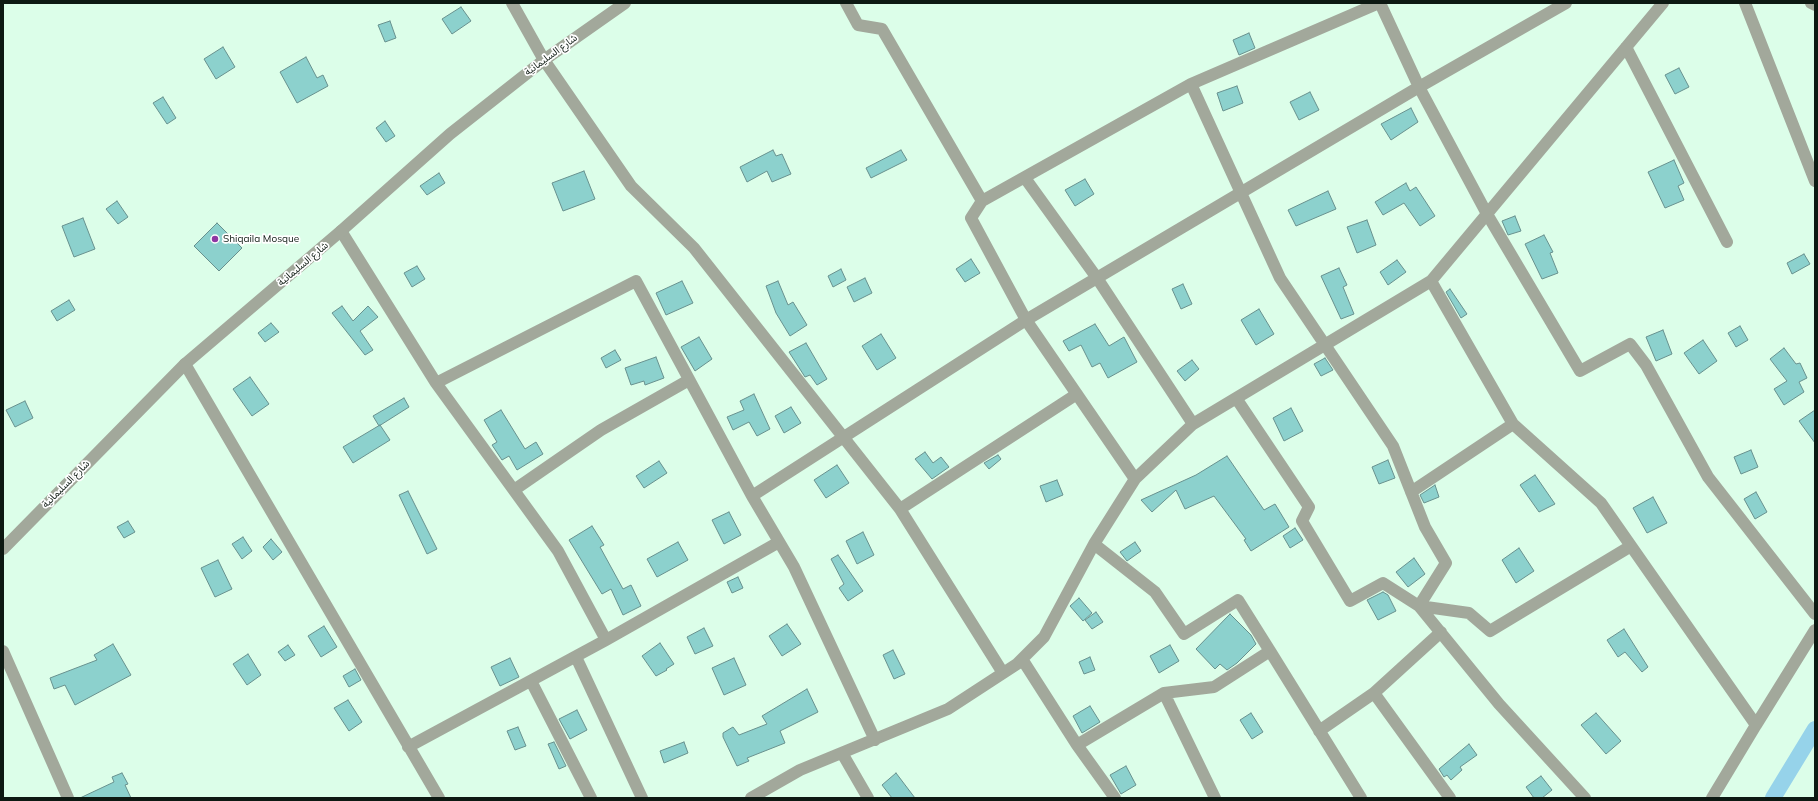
<!DOCTYPE html>
<html>
<head>
<meta charset="utf-8">
<style>
	body { margin:0 }
	#map { position:relative; width:1818px; height:801px; overflow:hidden; background:#dcfee9; font-family:Mulish,sans-serif }
	canvas { display:block }
	.frame { position:absolute; inset:0; border:4px solid #0d1912; pointer-events:none }
</style>
</head>
<body>
<div id="map">
<canvas width="1818" height="801"></canvas>
<div class="frame"></div>
</div>
<script>
const g = document.querySelector('canvas').getContext('2d');
g.lineJoin = 'round';
function poly(rows) {
  const path = new Path2D();
  for (const r of rows) {
    path.moveTo(r[0], r[1]);
    for (let i = 2; i < r.length; i += 2) path.lineTo(r[i], r[i + 1]);
  }
  return path;
}
function strokePath(path, color, width, dash) {
  g.strokeStyle = color;
  g.lineWidth = width;
  g.lineCap = dash ? 'butt' : 'round';
  g.setLineDash(dash || []);
  g.stroke(path);
}
function fillPath(path, color) {
  g.fillStyle = color;
  g.fill(path, 'evenodd');
}
function write(font, color, halo, rows, align = 'center') {
  g.font = font + ' Mulish,"Noto Sans Arabic",sans-serif';
  g.lineWidth = 3.5;
  g.setLineDash([]);
  g.textBaseline = 'middle';
  g.strokeStyle = halo;
  g.fillStyle = color;
  for (const [text, x, y, turn = 0] of rows) {
    g.save();
    g.translate(x, y);
    g.rotate((+turn || 0) * Math.PI / 180);
    g.textAlign = isNaN(turn) ? turn : align;
    if (halo) g.strokeText(text, 0, 0);
    g.fillText(text, 0, 0);
    g.restore();
  }
}
strokePath(poly([
	[1773,798,1815,729]
]), '#96d3ea', 16);
const building = poly([
	[461,7,471,21,452,34,442,19,461,7],
	[390,21,396,38,385,42,378,25,390,21],
	[1249,33,1255,48,1239,55,1233,40,1249,33],
	[223,47,235,67,216,79,204,59,223,47],
	[306,57,317,78,323,75,328,86,297,103,280,72,306,57],
	[1679,68,1689,87,1675,94,1665,75,1679,68],
	[1237,86,1243,103,1223,111,1217,93,1237,86],
	[1310,92,1319,110,1299,120,1290,102,1310,92],
	[163,97,176,118,167,124,153,103,163,97],
	[1411,108,1418,122,1391,140,1381,124,1411,108],
	[385,121,395,136,386,142,376,128,385,121],
	[773,150,776,156,782,154,791,174,772,182,767,171,747,182,740,167,773,150],
	[901,150,907,160,871,178,866,168,901,150],
	[1674,160,1684,183,1678,186,1684,200,1665,208,1648,172,1674,160],
	[584,171,595,199,563,211,552,183,584,171],
	[439,173,445,183,427,195,420,186,439,173],
	[1085,179,1094,194,1075,206,1065,190,1085,179],
	[1406,183,1410,191,1416,187,1435,216,1420,226,1404,203,1383,215,1375,202,1406,183],
	[1328,191,1336,209,1296,226,1288,210,1328,191],
	[117,201,128,217,118,224,106,209,117,201],
	[1515,216,1521,231,1508,235,1502,221,1515,216],
	[83,218,95,249,74,257,62,226,83,218],
	[1367,220,1376,245,1357,253,1347,227,1367,220],
	[217,223,242,248,219,271,194,246,217,223],
	[1544,235,1553,252,1550,253,1558,273,1542,279,1525,244,1544,235],
	[1804,254,1810,264,1792,274,1787,263,1804,254],
	[971,259,980,273,965,282,956,269,971,259],
	[1397,260,1406,272,1388,285,1380,272,1397,260],
	[417,266,425,279,412,287,404,273,417,266],
	[1339,268,1347,285,1343,287,1354,314,1341,319,1321,276,1339,268],
	[841,269,846,280,833,287,828,276,841,269],
	[865,278,872,293,854,302,847,287,865,278],
	[682,281,693,303,666,315,656,293,682,281],
	[778,281,788,305,793,302,807,325,790,336,776,313,766,286,778,281],
	[1183,284,1192,304,1181,309,1172,289,1183,284],
	[1450,289,1467,314,1461,318,1446,292,1450,289],
	[69,300,75,310,57,321,51,311,69,300],
	[342,306,353,321,368,306,378,317,360,331,373,350,365,355,332,313,342,306],
	[1259,309,1274,334,1256,345,1241,320,1259,309],
	[271,323,279,332,265,342,258,333,271,323],
	[1095,324,1109,346,1124,337,1137,362,1108,378,1100,363,1092,367,1081,345,1069,351,1063,341,1095,324],
	[1740,326,1748,340,1736,347,1728,333,1740,326],
	[1663,330,1672,354,1656,361,1646,337,1663,330],
	[881,334,896,358,877,370,862,346,881,334],
	[699,337,712,359,695,371,681,347,699,337],
	[1703,340,1717,361,1699,374,1684,353,1703,340],
	[806,343,827,379,817,385,810,375,805,377,789,352,806,343],
	[1784,348,1796,364,1800,363,1807,378,1799,382,1804,392,1784,405,1774,389,1787,381,1770,359,1784,348],
	[615,350,621,360,606,368,601,358,615,350],
	[656,357,664,378,645,385,644,381,631,385,625,368,656,357],
	[1325,358,1333,370,1321,376,1314,364,1325,358],
	[1192,360,1199,369,1185,381,1177,371,1192,360],
	[250,377,269,404,252,416,233,389,250,377],
	[754,394,770,429,757,436,749,422,733,430,727,417,744,410,740,401,754,394],
	[404,398,409,407,379,426,373,416,404,398],
	[25,401,33,418,15,427,6,410,25,401],
	[791,407,801,423,784,433,775,416,791,407],
	[1291,408,1303,431,1284,441,1273,418,1291,408],
	[501,410,525,449,536,442,543,454,517,470,509,456,502,460,492,445,497,442,484,420,501,410],
	[1815,410,1815,443,1799,421,1815,410],
	[380,425,390,440,353,463,343,447,380,425],
	[1751,450,1758,467,1741,474,1734,457,1751,450],
	[925,452,933,463,941,457,949,467,932,479,915,459,925,452],
	[998,455,1001,459,989,469,984,463,998,455],
	[1227,456,1264,510,1275,504,1289,527,1251,551,1244,540,1246,539,1214,496,1185,509,1176,490,1152,512,1141,500,1196,475,1227,456],
	[1388,460,1395,478,1379,484,1372,467,1388,460],
	[659,461,667,473,644,488,636,476,659,461],
	[837,465,849,483,826,498,814,480,837,465],
	[1535,475,1555,504,1539,512,1520,485,1535,475],
	[1057,480,1063,495,1046,502,1040,486,1057,480],
	[1435,485,1439,497,1424,503,1420,495,1435,485],
	[408,491,437,549,427,554,399,495,408,491],
	[1756,492,1767,512,1755,519,1744,499,1756,492],
	[1653,497,1667,523,1647,533,1633,508,1653,497],
	[729,512,741,535,724,544,712,520,729,512],
	[128,521,135,532,124,538,117,527,128,521],
	[592,526,604,545,600,547,623,589,631,585,641,606,623,615,611,589,602,594,569,540,592,526],
	[1295,528,1303,540,1290,548,1283,536,1295,528],
	[863,532,874,555,857,564,846,541,863,532],
	[243,537,252,551,242,559,232,544,243,537],
	[271,539,282,552,273,560,263,547,271,539],
	[678,542,688,560,657,577,647,559,678,542],
	[1135,542,1141,551,1127,561,1120,552,1135,542],
	[1519,548,1534,571,1516,583,1502,560,1519,548],
	[838,555,863,591,848,601,839,588,844,584,831,559,838,555],
	[1414,558,1425,574,1408,587,1396,572,1414,558],
	[218,560,232,589,215,597,201,568,218,560],
	[738,577,743,588,732,593,727,582,738,577],
	[1383,592,1388,595,1396,611,1378,620,1367,600,1383,592],
	[1079,598,1092,613,1083,621,1070,606,1079,598],
	[1096,612,1103,622,1092,629,1085,620,1096,612],
	[1230,614,1251,635,1256,644,1237,663,1227,670,1220,664,1215,669,1196,649,1230,614],
	[787,624,801,644,782,656,769,636,787,624],
	[324,626,337,647,321,657,308,636,324,626],
	[704,628,713,646,695,654,687,637,704,628],
	[1624,629,1648,667,1642,672,1625,652,1618,657,1607,640,1624,629],
	[660,643,674,664,666,669,667,670,656,676,642,656,660,643],
	[113,644,131,675,75,705,65,685,54,689,50,678,97,660,94,655,113,644],
	[288,645,295,655,285,661,278,652,288,645],
	[1170,645,1179,661,1159,673,1150,656,1170,645],
	[893,650,905,674,894,679,883,655,893,650],
	[248,654,261,675,247,685,233,664,248,654],
	[1090,657,1095,670,1084,674,1079,662,1090,657],
	[510,658,519,677,500,686,491,667,510,658],
	[734,658,746,685,724,695,712,668,734,658],
	[355,669,361,680,349,687,343,676,355,669],
	[807,689,818,712,780,731,785,743,747,758,749,761,737,766,723,737,723,733,733,727,739,735,767,724,762,716,807,689],
	[348,700,362,722,349,731,334,708,348,700],
	[1090,706,1100,722,1082,733,1073,716,1090,706],
	[577,710,587,730,570,739,559,719,577,710],
	[1251,713,1263,732,1252,739,1240,720,1251,713],
	[1596,713,1621,741,1606,754,1581,725,1596,713],
	[518,727,526,746,515,750,507,731,518,727],
	[554,742,566,766,559,769,548,744,554,742],
	[684,742,688,753,664,763,660,751,684,742],
	[1469,744,1477,755,1460,767,1462,770,1451,780,1447,775,1444,777,1439,769,1469,744],
	[1126,766,1136,785,1121,794,1110,775,1126,766],
	[122,773,128,784,125,785,131,798,80,798,114,782,112,777,122,773],
	[896,773,915,798,892,798,882,785,896,773],
	[1541,776,1552,790,1542,798,1534,798,1526,787,1541,776]
]);
fillPath(building, '#8cd1cd');
strokePath(building, '#68918e', 1);
strokePath(poly([
	[512,3,544,60,631,186,694,248,900,509,1003,673],
	[846,3,858,25,882,29,982,201,971,218,1026,320,1135,479],
	[1380,3,1419,87,1487,214,1580,371,1630,344,1646,365,1708,477,1815,614],
	[1745,3,1815,181],
	[1811,3,1815,5],
	[1626,47,1727,242],
	[1191,84,1280,278,1393,446,1425,527,1446,563,1419,606,1499,704,1585,798],
	[1025,178,1097,278,1193,424],
	[982,201,1191,84,1379,3],
	[341,231,436,383,636,281,752,496],
	[1431,281,1513,424,1601,503,1756,725,1712,798],
	[185,364,439,798],
	[436,383,558,551,606,640],
	[1236,398,1309,507,1302,521,1350,601,1383,583,1419,606,1469,613,1490,631,1631,546],
	[514,490,601,430,689,380],
	[1411,492,1513,424],
	[900,509,1077,394],
	[1094,544,1155,592,1184,634,1238,600,1270,651],
	[3,651,68,798],
	[576,657,642,798],
	[1022,659,1077,745,1164,693,1214,687,1270,651,1361,798],
	[531,681,591,798],
	[1164,693,1215,798],
	[1374,693,1441,632],
	[1756,725,1815,630],
	[1319,731,1374,693,1450,798],
	[875,740,794,567,752,496,1026,320,1419,87,1566,3],
	[1077,745,1115,798],
	[408,747,606,640,779,542],
	[842,753,868,798],
	[751,798,800,770,948,709,1017,664,1044,637,1094,544,1135,479,1193,424,1431,281,1663,3]
]), '#a2a89b', 12);
strokePath(poly([
	[3,549,185,364,341,231,450,134,544,60,625,3]
]), '#a2a89b', 12);
for (const [x, y, r, color] of [
	[215,239,4,"#8e36a3"]
]) {
  const dot = new Path2D();
  dot.arc(x, y, r, 0, 2 * Math.PI);
  g.fillStyle = color;
  g.fill(dot);
  strokePath(dot, '#fff', 1.5);
}
write('10px', '#0d1912', '#fff', [
	["شارع السليمانية",551,55,-36],
	["شارع السليمانية",303,264,-40],
	["شارع السليمانية",66,484,-45]
]);
write('10px', '#0d1912', '#fff', [
	["Shiqaila Mosque",223,239]
], 'left');
</script>
</body>
</html>
